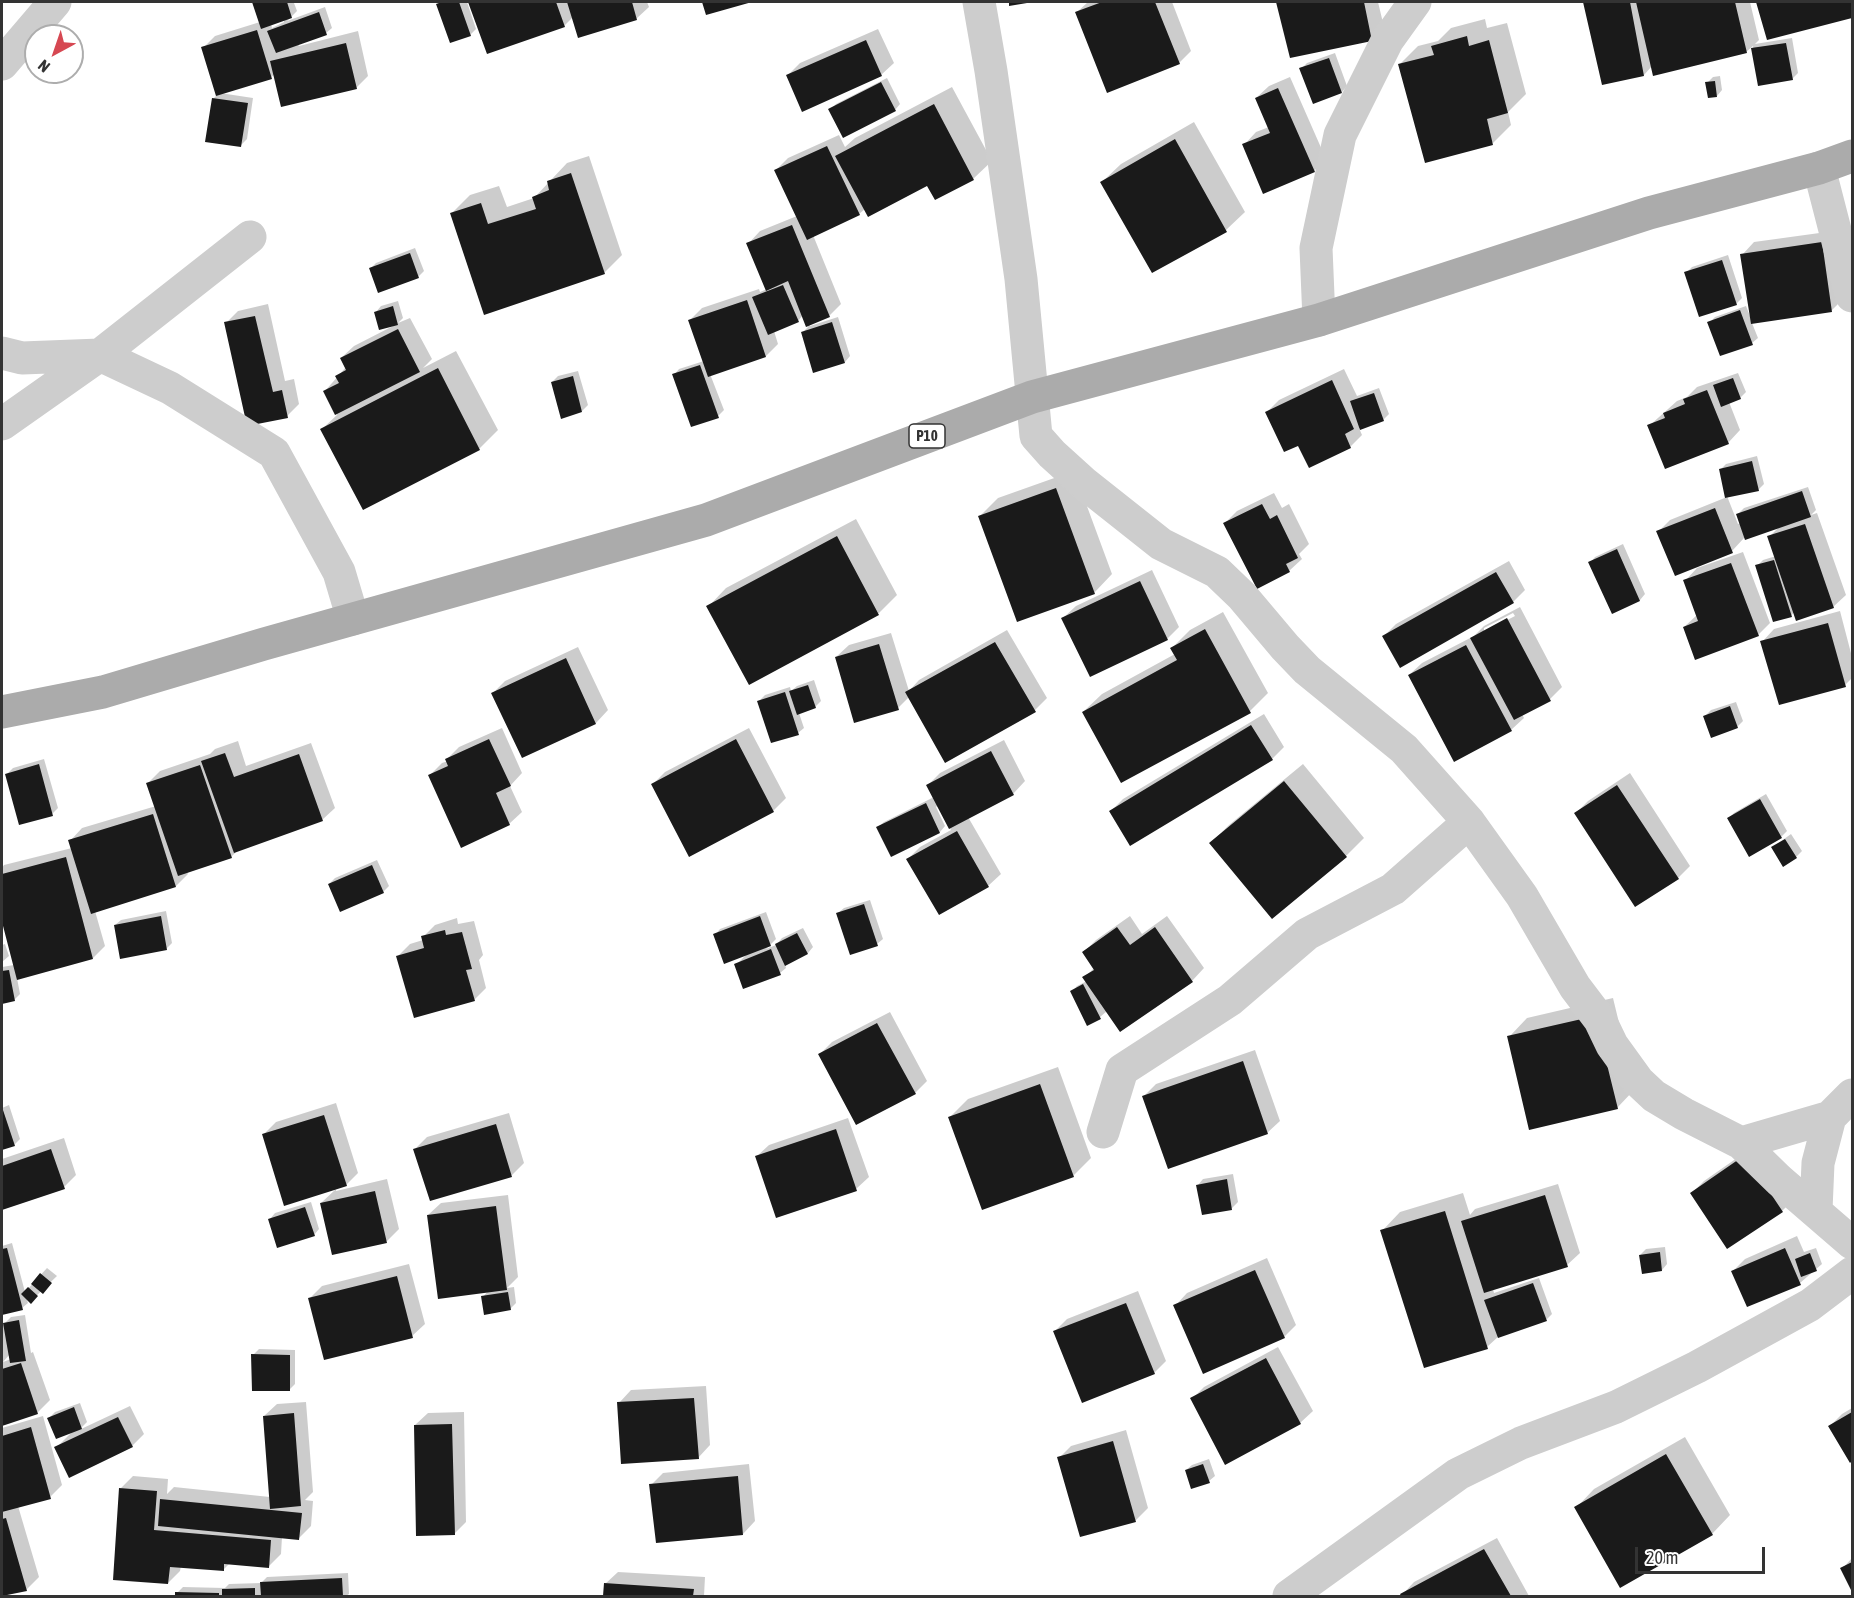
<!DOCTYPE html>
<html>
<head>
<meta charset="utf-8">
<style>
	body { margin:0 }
	#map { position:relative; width:1854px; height:1598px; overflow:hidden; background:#fff; font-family:"Asap Condensed",sans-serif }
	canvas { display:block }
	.frame { position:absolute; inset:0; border:3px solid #333; pointer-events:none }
	.north { position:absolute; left:24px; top:24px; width:60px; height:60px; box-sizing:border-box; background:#fff; border:2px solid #adadad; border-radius:50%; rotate:220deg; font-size:16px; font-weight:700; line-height:24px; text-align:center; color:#333 }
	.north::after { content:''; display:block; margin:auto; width:21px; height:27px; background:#d64852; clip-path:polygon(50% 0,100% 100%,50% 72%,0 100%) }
	.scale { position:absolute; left:1635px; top:1547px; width:130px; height:27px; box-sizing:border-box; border:3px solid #333; border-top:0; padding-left:8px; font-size:18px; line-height:21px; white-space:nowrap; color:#333; -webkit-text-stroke:4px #fff; paint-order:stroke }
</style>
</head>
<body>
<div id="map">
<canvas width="1854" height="1598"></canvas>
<div class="frame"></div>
<div class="north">N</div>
<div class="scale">20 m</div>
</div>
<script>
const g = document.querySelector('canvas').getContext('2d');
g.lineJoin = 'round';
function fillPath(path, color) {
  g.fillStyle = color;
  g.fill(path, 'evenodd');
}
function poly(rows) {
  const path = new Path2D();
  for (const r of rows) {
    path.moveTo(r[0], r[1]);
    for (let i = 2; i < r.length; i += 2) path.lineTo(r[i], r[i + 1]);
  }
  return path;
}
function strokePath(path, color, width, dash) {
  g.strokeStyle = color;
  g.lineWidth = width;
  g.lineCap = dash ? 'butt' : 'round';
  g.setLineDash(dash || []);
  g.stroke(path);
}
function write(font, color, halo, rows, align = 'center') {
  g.font = font + ' "Asap Condensed",sans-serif';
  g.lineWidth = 6;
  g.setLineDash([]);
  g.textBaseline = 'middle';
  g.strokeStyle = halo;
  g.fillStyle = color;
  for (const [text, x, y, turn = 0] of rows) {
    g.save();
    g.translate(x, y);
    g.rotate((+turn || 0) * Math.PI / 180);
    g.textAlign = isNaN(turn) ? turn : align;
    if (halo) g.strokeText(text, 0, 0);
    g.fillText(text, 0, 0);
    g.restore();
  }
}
fillPath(poly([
	[254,2,301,2,294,3,297,11,287,21,325,7,332,28,326,33,298,44,299,46,358,31,368,76,356,88,275,74,271,77,220,93,253,98,247,139,241,145,213,99,218,94,203,48,215,36,260,22],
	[284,19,284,22,272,28,271,24],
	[440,2,467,2,476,29,470,35,438,4],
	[470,2,647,2,649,7,636,19,573,17,564,26,488,52],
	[704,2,749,2,707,14],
	[1088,2,1172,2,1191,51,1179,63,1076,13],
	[1278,2,1378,2,1384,27,1372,39,1291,57],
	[1585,2,1750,2,1759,40,1755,44,1792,38,1798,73,1792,79,1759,84,1753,46,1746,52,1652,66,1644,75,1603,83],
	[1758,2,1852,2,1852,16,1768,38],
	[1485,19,1487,28,1507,23,1526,94,1508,112,1511,125,1493,143,1400,64,1418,46,1438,41,1451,28],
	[878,29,894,63,881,75,788,75,800,63],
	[1335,53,1347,86,1342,92,1301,69,1307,63],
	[1720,76,1722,90,1717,96,1707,83,1713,77],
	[1290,77,1326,159,1314,171,1244,145,1256,132,1269,127,1256,98,1269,86],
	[887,78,900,104,895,110,830,110,836,104],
	[952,87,992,161,973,179,935,198,927,184,865,209,859,214,813,235,841,304,829,316,809,324,810,326,838,317,850,356,845,362,802,333,808,327,803,315,798,321,774,331,778,344,766,356,710,374,724,410,718,416,674,375,679,369,704,361,690,320,702,308,759,289,760,292,767,289,748,244,760,231,797,216,776,170,788,158,839,135,845,147,855,138],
	[1194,122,1245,212,1226,230,1152,271,1102,182,1121,164],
	[589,156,622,255,604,273,452,213,470,195,499,186,507,207,534,198,567,163],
	[1834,231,1844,298,1832,310,1752,323,1758,338,1752,343,1709,323,1715,317,1746,306,1750,316,1751,316,1742,255,1754,242],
	[415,248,424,271,418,277,371,268,376,263],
	[1728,255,1742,298,1736,304,1686,273,1692,267],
	[398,301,403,318,398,323,410,318,432,359,423,368,456,351,498,430,479,449,364,508,322,429,337,415,325,391,346,367,341,358,354,346,393,326,376,312,381,306],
	[268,304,285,381,294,379,299,404,287,416,226,323,238,311],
	[1344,369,1357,396,1379,388,1389,414,1383,420,1359,428,1362,435,1350,447,1299,444,1267,412,1279,400],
	[578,371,588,405,582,411,552,382,558,376],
	[1738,373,1746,392,1740,398,1729,402,1740,430,1728,443,1649,426,1677,401,1687,397,1697,387],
	[1757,456,1764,484,1758,490,1727,496,1738,524,1741,523,1738,514,1744,508,1808,487,1816,510,1811,515,1817,513,1846,595,1833,607,1794,612,1791,616,1757,566,1763,560,1776,556,1769,537,1780,526,1744,538,1732,551,1658,532,1670,520,1727,497,1720,470,1726,464],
	[1074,471,1112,574,1094,593,980,516,998,498],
	[1274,493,1282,508,1289,504,1309,544,1299,554,1302,559,1289,571,1225,523,1237,511],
	[856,519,897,595,879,613,749,683,708,607,726,588],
	[1623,544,1645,594,1640,600,1613,612,1590,563,1595,557],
	[1743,552,1770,623,1758,635,1684,627,1697,615,1685,581,1697,568],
	[1509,561,1525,590,1513,602,1384,636,1396,624],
	[1152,570,1179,627,1167,639,1063,618,1076,606],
	[1520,607,1562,687,1550,699,1522,714,1524,718,1511,730,1454,760,1409,675,1422,663,1474,636,1484,626],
	[1513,613,1515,616,1484,632,1484,628],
	[1840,611,1852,657,1852,678,1845,685,1762,642,1774,629],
	[1223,612,1268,693,1250,711,1083,712,1102,694,1175,654,1172,648,1190,630],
	[1007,630,1047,698,1035,710,909,697,898,708,836,657,849,645,891,633,909,691,919,680],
	[578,647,608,710,596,723,523,756,493,693,505,681],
	[814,680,821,701,815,707,799,713,804,728,798,733,759,701,765,695,790,687,791,691,797,686],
	[1736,702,1743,721,1737,727,1705,716,1711,710],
	[1264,714,1284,747,1272,759,1111,811,1123,799],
	[502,728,522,773,510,786,522,812,509,824,430,775,442,763,448,761,447,759,459,747],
	[749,728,786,798,773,811,689,855,653,784,665,772],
	[1004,740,1025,781,1013,794,968,817,1001,874,988,886,908,859,920,847,951,830,938,805,936,807,945,826,940,832,892,855,878,827,884,822,934,797,928,785,940,773],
	[238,741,246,766,311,743,335,808,322,820,238,850,231,857,187,872,188,874,176,886,95,911,105,946,93,958,17,978,20,994,14,1000,2,1002,2,967,14,965,2,916,2,868,4,865,72,848,70,841,82,828,156,806,148,783,160,771,210,754,215,749],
	[44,759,58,808,52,814,7,774,13,768],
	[1303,764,1364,838,1346,856,1211,843,1229,825],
	[1630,773,1690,866,1678,878,1576,813,1588,801],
	[1766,794,1787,831,1781,837,1729,818,1734,813],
	[1791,834,1802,851,1796,857,1773,847],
	[377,860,389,886,383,892,329,884,335,878],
	[870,900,883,939,877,944,838,913,844,908],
	[166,911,172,943,166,949,115,925,121,920],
	[766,912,776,939,766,949,776,945,782,938,803,928,813,947,808,953,785,965,786,968,780,973,736,965,747,954,715,935,720,929],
	[1130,916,1142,934,1167,916,1204,968,1192,981,1107,1011,1100,1017,1088,1024,1072,992,1077,986,1087,981,1084,978,1095,967,1084,952,1096,940],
	[457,918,458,924,474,921,483,955,479,960,486,988,474,1000,398,956,410,944,423,940,423,937,435,925],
	[5,944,9,956,2,962,2,945],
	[1613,998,1635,1089,1617,1108,1509,1037,1527,1018],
	[890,1012,927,1081,915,1093,820,1054,832,1042],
	[1255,1050,1280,1121,1267,1133,1144,1096,1156,1084],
	[1058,1067,1091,1158,1073,1176,950,1117,968,1099],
	[336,1103,358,1173,346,1185,264,1134,276,1122],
	[9,1105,20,1139,14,1145,2,1149,2,1108],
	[509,1113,524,1163,512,1175,431,1199,415,1149,427,1137],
	[848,1118,869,1177,856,1189,756,1157,769,1145],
	[64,1138,76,1175,64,1187,2,1209,2,1159],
	[1757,1144,1794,1199,1782,1211,1692,1193,1704,1181],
	[1233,1174,1238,1202,1232,1208,1203,1213,1198,1185,1203,1179],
	[387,1179,399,1229,387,1241,321,1203,336,1189,336,1191],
	[1558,1184,1580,1253,1567,1265,1493,1289,1494,1293,1539,1278,1552,1314,1547,1319,1499,1336,1487,1347,1382,1231,1400,1212,1463,1193,1470,1215,1475,1209],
	[508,1195,518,1277,507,1288,514,1287,516,1303,510,1309,483,1297,488,1291,428,1215,441,1203],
	[311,1202,319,1229,314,1235,270,1219,275,1213],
	[1797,1236,1804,1252,1816,1248,1822,1264,1800,1283,1748,1305,1733,1271,1745,1259],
	[12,1243,25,1292,47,1268,57,1276,31,1301,26,1297,28,1303,22,1308,2,1314,2,1246],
	[1665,1247,1667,1264,1662,1270,1640,1255,1646,1249],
	[1267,1258,1296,1325,1284,1337,1175,1306,1187,1293],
	[409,1264,425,1324,412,1336,309,1299,322,1286],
	[1138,1291,1166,1361,1154,1373,1055,1331,1067,1319],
	[25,1315,31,1353,33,1352,50,1400,37,1413,2,1424,2,1322,3,1325,11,1317],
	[10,1354,11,1359,3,1362],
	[1278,1347,1313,1411,1300,1423,1192,1399,1204,1387],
	[259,1349,295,1350,295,1384,289,1390,253,1355],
	[706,1386,710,1445,698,1458,619,1403,631,1390],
	[306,1402,313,1492,305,1500,313,1501,311,1526,299,1538,282,1537,281,1554,269,1566,230,1563,223,1570,181,1566,180,1571,168,1583,121,1488,133,1476,168,1479,167,1494,174,1487,270,1497,264,1416,277,1404],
	[80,1403,87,1422,79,1430,130,1406,144,1434,132,1446,56,1448,73,1431,49,1418,55,1412],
	[1852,1408,1852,1459,1850,1461,1830,1426,1842,1414],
	[464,1412,466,1522,454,1534,415,1425,428,1413],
	[43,1416,62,1485,50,1497,18,1506,39,1577,26,1590,2,1596,2,1428],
	[1126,1430,1148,1508,1136,1520,1081,1535,1059,1458,1071,1446],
	[1685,1437,1730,1515,1712,1534,1576,1508,1594,1489],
	[1209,1459,1215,1476,1209,1481,1186,1470,1192,1465],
	[749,1464,755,1521,743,1534,651,1485,663,1473],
	[1497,1538,1529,1596,1403,1596,1402,1595,1414,1582],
	[1852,1558,1852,1589,1842,1569],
	[618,1572,705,1577,704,1596,605,1596,605,1584],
	[348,1573,349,1594,346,1596,177,1596,177,1593,183,1587,225,1588,229,1584,261,1583,267,1577]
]), '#0003');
fillPath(poly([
	[252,2,287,2,292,18,261,29],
	[442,2,459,2,471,36,450,43,436,4],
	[468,2,556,2,565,27,487,54],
	[567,2,632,2,637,20,578,38],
	[702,2,752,2,706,15],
	[1009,2,1027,2,1027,3,1009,6],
	[1102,2,1155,2,1180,64,1107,93,1075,12],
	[1276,2,1364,2,1372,41,1290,58],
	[1583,2,1630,2,1644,76,1602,85],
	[1636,2,1735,2,1747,53,1653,76],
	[1756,2,1851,2,1852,18,1767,40],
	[319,12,327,35,276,53,267,31],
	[257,30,272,79,216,96,201,47],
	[1467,36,1469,46,1489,40,1508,113,1487,119,1493,145,1425,163,1398,64,1434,55,1431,46],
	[866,40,882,76,802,112,786,75],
	[346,43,357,89,281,107,270,61],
	[1786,43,1793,80,1758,86,1751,48],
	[1329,58,1342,93,1313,104,1299,68],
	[1715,81,1717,97,1708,98,1705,82],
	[881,82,896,111,843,138,828,109],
	[1278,88,1315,172,1263,194,1242,144,1270,133,1255,98],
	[212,98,248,103,241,147,205,142],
	[934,104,974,180,935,200,927,186,868,217,835,156],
	[1175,139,1227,232,1152,273,1100,182],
	[827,146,860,215,807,240,774,170],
	[571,173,605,274,484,315,450,213,481,203,488,224,536,209,532,197,549,190,547,181],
	[792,225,830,317,806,327,788,281,766,291,746,243],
	[1822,242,1832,312,1751,324,1740,254],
	[410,253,419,278,378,293,369,268],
	[1722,260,1737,305,1699,317,1684,272],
	[783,285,799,322,768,335,752,297],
	[747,300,766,357,708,377,688,320],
	[393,306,398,325,379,330,374,312],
	[1740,310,1753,345,1720,356,1707,322],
	[255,316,273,392,282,390,288,418,247,426,224,322],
	[832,322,845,363,813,373,801,332],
	[398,329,420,372,335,415,323,391,339,383,335,376,346,370,340,358],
	[700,365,719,418,691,427,672,374],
	[438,368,480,450,363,510,320,429],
	[573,376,582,412,561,419,551,382],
	[1733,378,1741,399,1721,407,1713,385],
	[1332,380,1354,429,1345,434,1351,448,1309,468,1298,446,1284,452,1265,412],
	[1707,390,1729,444,1665,469,1647,425,1665,418,1663,413,1685,404,1683,399],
	[1374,393,1384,421,1360,430,1350,401],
	[1752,461,1759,491,1725,498,1719,469],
	[1056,488,1095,594,1017,622,978,516],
	[1802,491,1811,517,1745,540,1736,514],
	[1262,504,1270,519,1277,515,1298,558,1286,564,1290,572,1257,589,1223,523],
	[1715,508,1733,553,1675,576,1656,531],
	[1805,524,1834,608,1796,621,1767,536],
	[837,536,879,615,749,685,706,606],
	[1617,549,1640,601,1612,614,1588,562],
	[1774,560,1792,617,1773,622,1755,565],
	[1731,563,1759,636,1695,660,1683,627,1698,621,1683,580],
	[1496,572,1514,603,1400,668,1382,636],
	[1140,581,1168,640,1090,677,1061,618],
	[1507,618,1551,701,1514,720,1470,638],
	[1828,623,1846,687,1779,705,1760,641],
	[1205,629,1251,713,1121,783,1082,712,1177,660,1170,648],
	[995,642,1036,712,945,763,905,692],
	[879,644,899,710,854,723,835,657],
	[1466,645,1512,731,1454,762,1408,675],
	[566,658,596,724,522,758,491,693],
	[808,685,816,708,797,715,789,691],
	[785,692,799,735,771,743,757,701],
	[1730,706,1738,728,1711,738,1703,716],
	[1251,725,1273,760,1130,846,1109,811],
	[489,739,511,786,496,793,510,825,461,848,428,775,448,766,445,759],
	[736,739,774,812,689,857,651,784],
	[991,751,1014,795,949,829,926,785],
	[225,753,234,777,299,754,323,821,234,853,201,761],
	[39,764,53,816,19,825,5,774],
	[200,765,232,858,178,876,146,783],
	[1284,781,1347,857,1272,919,1209,843],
	[1617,785,1679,879,1635,907,1574,813],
	[1760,799,1782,838,1749,857,1727,818],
	[926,803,940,833,891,857,876,827],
	[153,814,176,887,91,914,68,840],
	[957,831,989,887,939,915,906,859],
	[1785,839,1797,858,1783,867,1771,847],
	[66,857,93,959,17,980,2,922,2,874],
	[372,865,384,893,340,912,328,884],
	[864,904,878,946,850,955,836,913],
	[161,916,167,950,120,959,114,925],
	[760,916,771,946,724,964,713,934],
	[1117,927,1130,945,1155,927,1193,982,1120,1032,1082,977,1094,970,1082,952],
	[445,930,446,935,462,932,472,969,466,970,475,1001,414,1018,396,956,424,948,421,936],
	[797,933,808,954,785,966,775,944],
	[771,949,781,975,743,989,734,964],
	[9,970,15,1001,2,1004,2,971],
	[1083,984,1101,1019,1087,1026,1070,991],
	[1595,1016,1618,1109,1529,1130,1507,1036],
	[877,1023,916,1094,856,1125,818,1054],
	[1243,1061,1268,1134,1168,1169,1142,1096],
	[1040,1084,1074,1177,982,1210,948,1117],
	[2,1107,15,1146,2,1150],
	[324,1115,347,1186,284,1206,262,1134],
	[496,1124,512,1177,430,1201,413,1149],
	[836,1129,857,1191,776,1218,755,1156],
	[51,1149,65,1189,2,1210,2,1166],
	[1745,1155,1783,1212,1727,1249,1690,1193],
	[1227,1179,1232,1210,1202,1215,1196,1185],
	[375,1191,387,1243,332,1255,320,1203],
	[1545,1195,1568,1267,1484,1293,1461,1221],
	[496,1206,507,1290,438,1299,427,1215],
	[305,1207,315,1236,277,1248,268,1219],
	[1445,1211,1488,1349,1424,1368,1380,1230],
	[7,1248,23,1310,2,1315,2,1249],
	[1785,1248,1801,1285,1747,1307,1731,1271],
	[1660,1252,1662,1271,1642,1274,1639,1255],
	[1810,1253,1817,1271,1801,1277,1795,1259],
	[1255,1270,1285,1338,1203,1374,1173,1305],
	[40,1273,52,1283,43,1294,31,1284],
	[397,1276,413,1338,324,1360,308,1298],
	[1533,1283,1547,1321,1498,1338,1484,1300],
	[28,1287,38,1296,31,1304,21,1294],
	[508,1292,511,1310,484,1315,481,1296],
	[1126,1303,1155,1374,1082,1403,1053,1331],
	[19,1320,26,1361,10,1363,3,1323],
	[251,1354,290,1355,290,1391,252,1391],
	[1266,1358,1301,1424,1225,1465,1190,1398],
	[21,1363,38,1414,2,1426,2,1369],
	[694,1398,699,1459,621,1464,617,1402],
	[74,1407,82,1429,56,1439,47,1418],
	[1852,1412,1852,1461,1850,1463,1828,1426],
	[294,1413,301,1506,270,1509,263,1416],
	[118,1417,133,1447,69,1478,54,1447],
	[452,1424,455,1535,416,1536,414,1425],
	[31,1427,51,1499,2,1512,2,1436],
	[1113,1441,1136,1522,1080,1537,1057,1457],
	[1666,1454,1713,1535,1620,1588,1574,1507],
	[1203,1464,1210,1483,1191,1489,1185,1470],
	[738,1476,743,1535,656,1543,649,1484],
	[119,1488,157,1491,154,1530,271,1540,269,1568,224,1564,224,1571,170,1567,168,1584,113,1580],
	[160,1499,302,1513,299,1540,158,1526],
	[6,1518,27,1591,2,1596,2,1519],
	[1484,1549,1511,1596,1401,1596,1400,1594],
	[1852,1562,1852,1592,1840,1568],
	[342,1578,343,1596,261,1596,260,1582],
	[604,1583,694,1589,693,1596,603,1596],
	[255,1588,255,1596,222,1596,222,1589],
	[175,1592,219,1593,219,1596,175,1596]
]), '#1a1a1a');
strokePath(poly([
	[979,2,991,71,1021,279,1036,436,1052,454,1084,483,1161,544,1217,572,1242,596,1285,647,1307,670,1404,749,1469,822,1522,896,1575,987,1600,1020,1612,1045,1638,1081,1654,1096,1684,1114,1741,1143,1779,1180,1852,1243],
	[2,64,55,2],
	[1819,168,1852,296],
	[1319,320,1316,248,1340,135,1387,41,1415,2],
	[2,353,22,358,100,355,170,388,274,453,339,572,353,619],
	[2,424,100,355,250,237],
	[1103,1132,1122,1070,1230,1000,1307,934,1393,889,1469,822],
	[1741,1143,1830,1117],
	[1816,1210,1818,1163,1830,1117,1852,1095],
	[1289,1596,1458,1474,1521,1443,1616,1407,1697,1367,1810,1305,1852,1273]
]), '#cdcdcd', 33);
strokePath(poly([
	[2,712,103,692,264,644,706,520,1032,397,1319,320,1649,213,1819,168,1852,156]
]), '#ababab', 33);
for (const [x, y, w] of [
	[927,436,36]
]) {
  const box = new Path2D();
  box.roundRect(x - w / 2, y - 12, w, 24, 4.5);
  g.fillStyle = '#fff';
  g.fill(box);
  strokePath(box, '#333', 1.5);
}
write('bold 15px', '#333', null, [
	["P10",927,436]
]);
</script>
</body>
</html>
